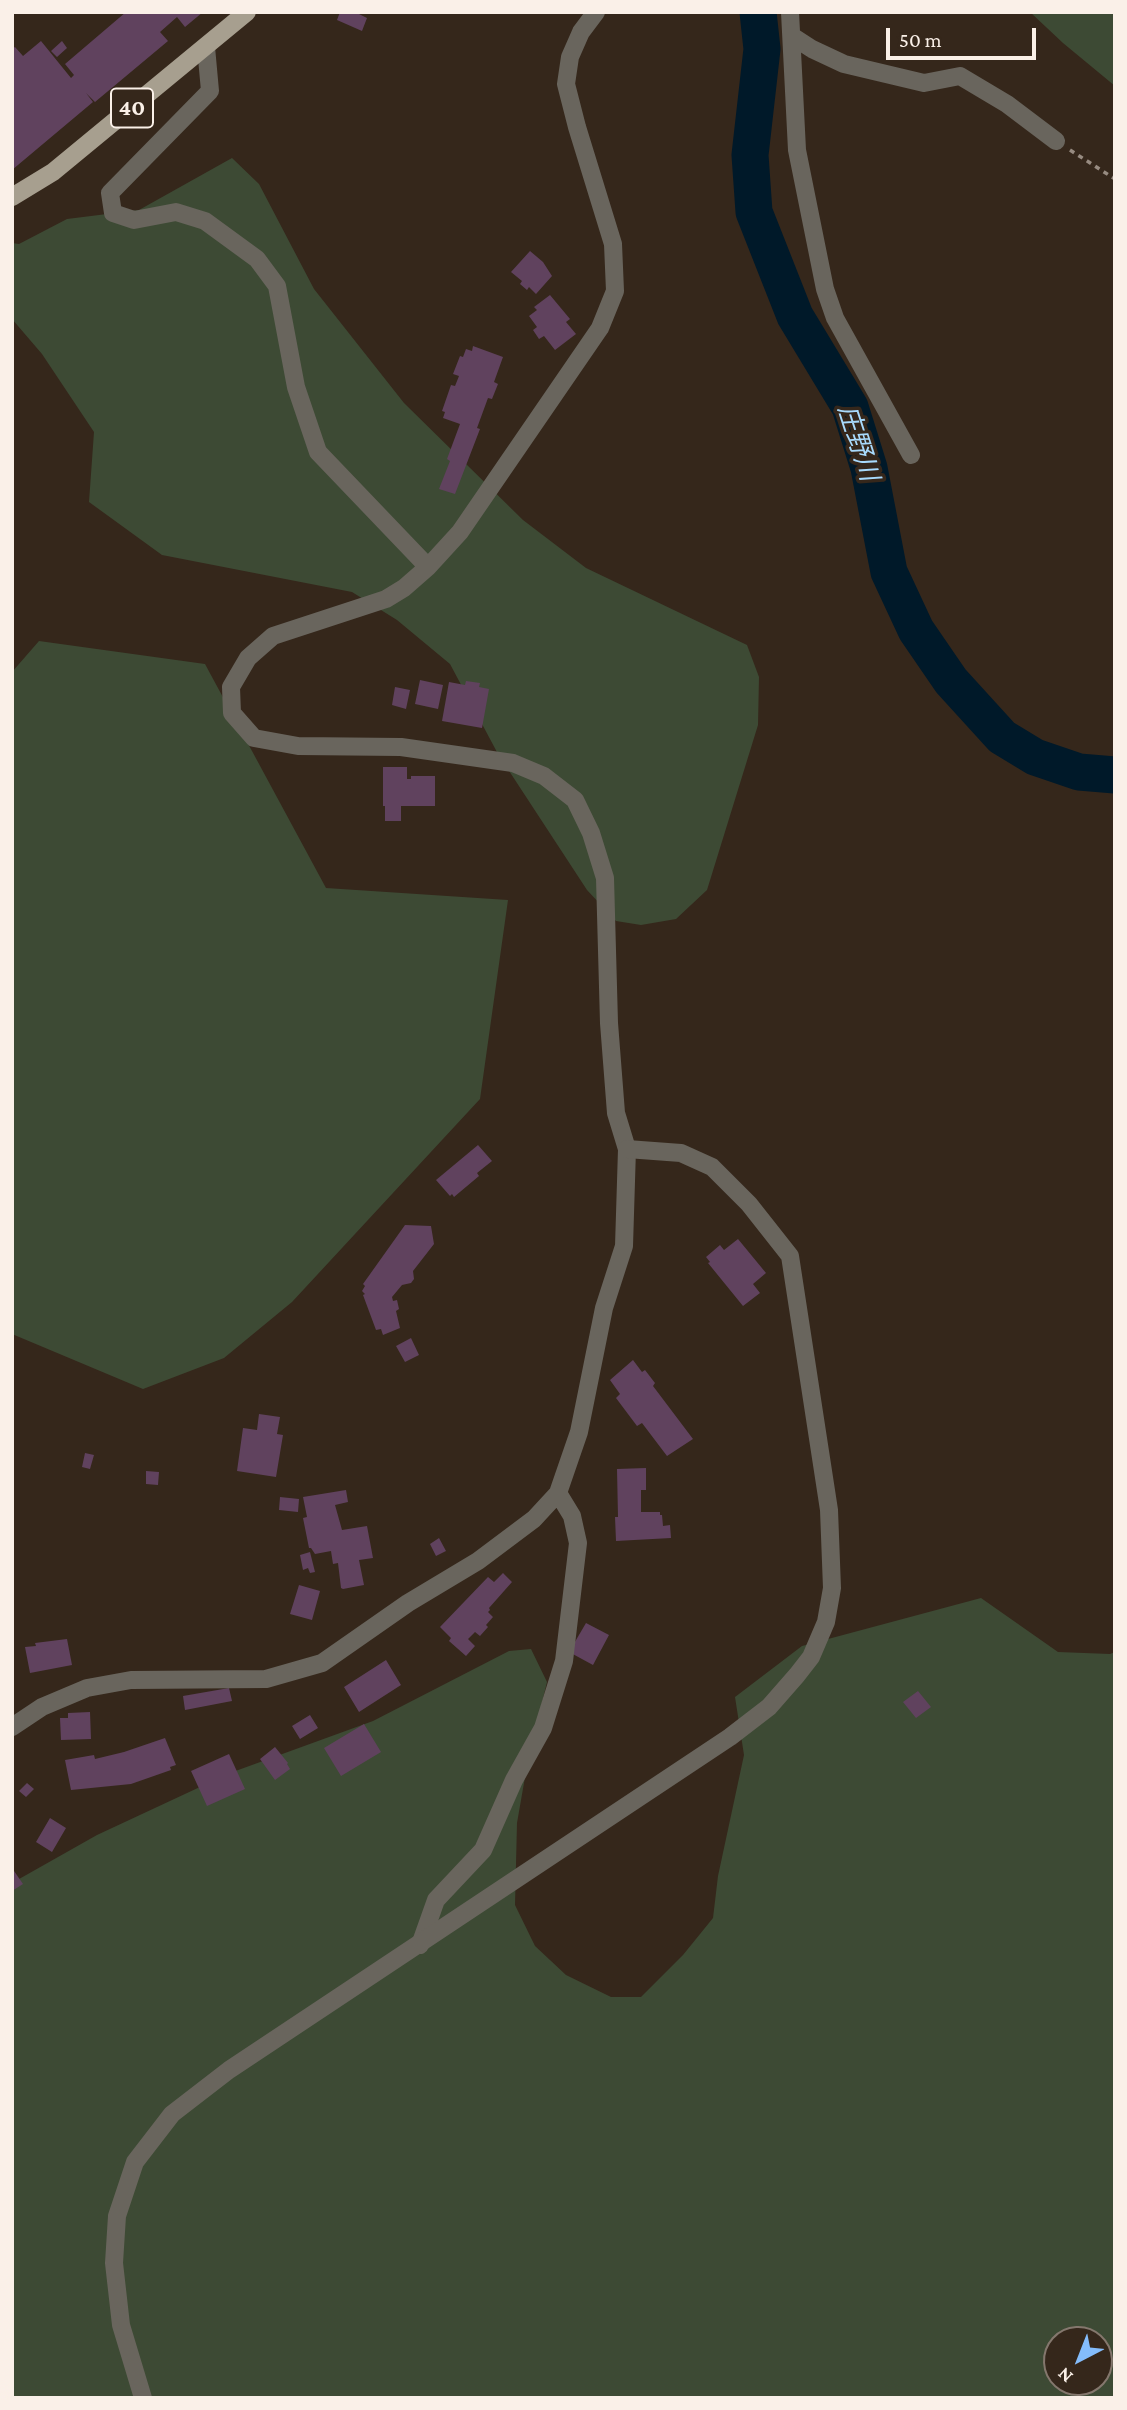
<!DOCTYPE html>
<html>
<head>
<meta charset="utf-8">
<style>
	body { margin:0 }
	#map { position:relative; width:1127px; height:2410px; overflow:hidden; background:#35271b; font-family:"Crimson Pro",serif }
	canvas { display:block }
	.frame { position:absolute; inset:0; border:14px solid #faf0e8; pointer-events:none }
	.north { position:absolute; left:1043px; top:2326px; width:70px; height:70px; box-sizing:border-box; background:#35271b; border:2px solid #84776d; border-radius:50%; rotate:222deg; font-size:19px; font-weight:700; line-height:28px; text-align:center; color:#faf0e8 }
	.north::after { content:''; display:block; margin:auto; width:24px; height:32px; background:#84bcfb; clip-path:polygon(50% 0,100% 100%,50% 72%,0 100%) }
	.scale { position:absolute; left:886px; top:28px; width:150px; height:32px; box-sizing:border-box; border:4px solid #faf0e8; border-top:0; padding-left:9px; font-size:21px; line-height:24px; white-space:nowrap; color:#faf0e8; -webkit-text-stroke:5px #35271b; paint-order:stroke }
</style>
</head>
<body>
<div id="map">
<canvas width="1127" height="2410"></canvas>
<div class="frame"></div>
<div class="north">N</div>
<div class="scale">50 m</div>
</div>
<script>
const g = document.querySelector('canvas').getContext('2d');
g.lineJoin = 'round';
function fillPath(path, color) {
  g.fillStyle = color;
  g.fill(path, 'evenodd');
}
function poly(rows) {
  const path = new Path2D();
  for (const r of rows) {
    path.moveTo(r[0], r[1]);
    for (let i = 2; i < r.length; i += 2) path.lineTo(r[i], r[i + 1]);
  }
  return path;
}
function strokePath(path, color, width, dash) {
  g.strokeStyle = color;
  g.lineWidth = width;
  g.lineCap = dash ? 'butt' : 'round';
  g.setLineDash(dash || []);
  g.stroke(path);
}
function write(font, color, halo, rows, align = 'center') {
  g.font = font + ' "Crimson Pro","Noto Sans JP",serif';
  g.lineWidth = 7;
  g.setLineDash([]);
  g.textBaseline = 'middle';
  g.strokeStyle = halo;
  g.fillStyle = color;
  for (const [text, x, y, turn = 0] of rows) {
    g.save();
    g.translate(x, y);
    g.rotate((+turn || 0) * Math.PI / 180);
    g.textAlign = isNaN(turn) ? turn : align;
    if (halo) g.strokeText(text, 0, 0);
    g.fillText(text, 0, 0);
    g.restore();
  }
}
fillPath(poly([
	[1030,12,1115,12,1115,86,1063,43],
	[232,158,259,184,314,289,404,403,523,520,586,568,747,645,759,677,758,725,707,890,676,919,641,925,616,921,587,890,498,754,450,664,397,620,352,592,162,555,89,502,94,432,42,354,12,319,12,243,19,244,67,219,139,210],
	[39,641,205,664,326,888,508,900,480,1099,292,1302,224,1358,143,1389,12,1334,12,672],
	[981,1598,1058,1652,1110,1654,1115,1652,1115,2398,12,2398,12,1883,97,1835,230,1773,373,1721,509,1651,531,1649,547,1682,528,1760,517,1823,515,1905,535,1946,566,1975,611,1997,641,1997,683,1955,713,1918,718,1876,744,1755,735,1697,802,1646],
	[1057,2340,1099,2340,1099,2382,1057,2382]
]), '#3d4a34');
strokePath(poly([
	[758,12,762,49,750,155,754,212,795,316,850,407,869,468,889,572,916,630,951,681,1002,737,1035,757,1079,772,1115,775]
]), '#001929', 37);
fillPath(poly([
	[126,12,203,12,185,27,177,17,160,32,168,41,95,102,86,93,93,102,12,170,12,49,15,47,23,56,41,41,71,78,74,75,65,64],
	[340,12,355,12,367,18,362,31,337,20],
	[62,41,67,48,57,57,51,51],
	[530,251,543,262,552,276,536,294,529,287,527,290,520,284,522,281,511,272],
	[550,295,570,319,566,322,576,334,555,350,544,336,539,339,533,330,537,327,529,316,537,310,534,307],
	[473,346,503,357,494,382,498,384,492,399,488,398,477,428,480,429,455,494,439,489,450,461,447,459,460,424,443,418,445,412,442,411,451,385,455,386,459,376,453,374,460,356,463,357,466,349,472,351],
	[420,680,443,685,438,709,415,704],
	[466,681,480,683,479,687,489,689,482,728,442,721,449,682,465,685],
	[395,687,410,690,406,709,392,705],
	[383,767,407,767,407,779,411,779,411,776,435,776,435,806,401,806,401,821,385,821,385,806,383,806],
	[478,1145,492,1161,477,1173,479,1176,454,1197,452,1194,450,1196,436,1180],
	[405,1225,431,1226,434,1244,413,1271,414,1279,411,1283,402,1285,392,1297,393,1301,397,1300,399,1309,396,1311,400,1328,383,1335,381,1329,376,1330,363,1295,365,1294,362,1291,365,1286,363,1284],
	[738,1239,766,1273,753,1284,760,1293,743,1306,708,1263,710,1262,706,1257,720,1245,724,1250],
	[411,1338,419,1355,405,1362,396,1346],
	[633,1360,642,1372,645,1370,655,1383,653,1386,693,1439,667,1456,642,1423,637,1426,616,1398,620,1394,610,1380],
	[259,1414,280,1417,277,1434,283,1435,276,1477,237,1471,243,1428,257,1430],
	[85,1453,94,1455,90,1469,82,1467],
	[646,1468,646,1490,641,1490,641,1512,660,1512,660,1515,662,1515,663,1526,670,1525,671,1538,616,1541,615,1517,618,1517,617,1469],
	[146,1471,159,1472,158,1485,146,1484],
	[346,1490,348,1502,335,1505,342,1530,367,1526,373,1558,359,1560,364,1585,343,1589,341,1588,338,1563,333,1564,331,1551,315,1554,311,1548,309,1548,303,1518,307,1517,303,1497],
	[280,1497,299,1499,298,1512,279,1510],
	[439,1538,446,1551,436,1556,430,1544],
	[310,1552,315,1572,310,1573,308,1568,303,1570,300,1555],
	[503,1573,512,1582,489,1608,490,1610,488,1612,493,1617,486,1625,488,1627,480,1636,475,1632,468,1639,475,1646,466,1656,449,1641,451,1638,440,1627,488,1577,494,1582],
	[299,1585,320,1591,312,1620,290,1614],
	[586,1623,609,1635,593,1665,569,1652],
	[67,1639,72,1665,30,1673,25,1647,36,1646,35,1643],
	[386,1660,401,1685,359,1712,344,1687],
	[229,1688,232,1701,185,1710,183,1696],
	[918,1691,931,1707,916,1718,903,1702],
	[90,1712,91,1739,61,1740,60,1718,68,1718,68,1713],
	[310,1715,318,1728,300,1739,292,1726],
	[364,1724,381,1752,341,1776,324,1748],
	[165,1738,176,1765,170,1767,171,1770,131,1784,71,1790,65,1760,94,1755,95,1759,124,1752],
	[275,1747,288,1763,287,1764,290,1769,275,1780,260,1759],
	[229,1754,245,1789,207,1806,191,1771],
	[27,1783,34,1789,26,1797,19,1791],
	[50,1818,66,1828,52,1852,36,1842],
	[12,1868,23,1884,12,1891]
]), '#60425e');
strokePath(poly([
	[1070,150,1115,179]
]), '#978b81', 3.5, [5, 5]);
strokePath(poly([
	[790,12,797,150,825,289,835,318,911,455],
	[792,36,812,49,844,64,924,83,960,76,1007,104,1056,141],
	[206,47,210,91,110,193,113,213,134,220,176,212,205,221,257,259,277,286,296,387,318,452,428,567],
	[12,1727,42,1707,87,1688,131,1680,266,1679,322,1663,408,1603,478,1561,534,1519,558,1493,579,1432,604,1308,624,1246,627,1149,616,1113,609,1023,605,878,591,833,575,800,544,776,513,763,401,747,298,746,254,738,232,713,231,687,248,658,273,636,386,599,404,588,428,567,460,532,600,328,615,291,613,244,577,127,566,84,570,57,581,32,596,12],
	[420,1945,436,1900,483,1850,514,1780,543,1728,564,1661,578,1543,572,1516,558,1493]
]), '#69655d', 18);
strokePath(poly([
	[143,2398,121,2325,114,2263,117,2216,135,2162,172,2114,229,2070,730,1737,769,1707,797,1675,811,1657,826,1622,832,1588,829,1510,790,1256,749,1204,712,1167,681,1153,627,1149]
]), '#69655d', 18);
strokePath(poly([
	[12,197,53,172,247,12]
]), '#a79f8f', 18);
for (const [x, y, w] of [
	[132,108,42]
]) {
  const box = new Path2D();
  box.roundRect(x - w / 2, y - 19.5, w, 39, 5);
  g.fillStyle = '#35271b';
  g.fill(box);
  strokePath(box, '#faf0e8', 2);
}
write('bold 23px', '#faf0e8', null, [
	["40",132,108]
]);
write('italic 26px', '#a8dafc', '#35271b', [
	["庄野川",858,443,72]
]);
</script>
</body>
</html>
